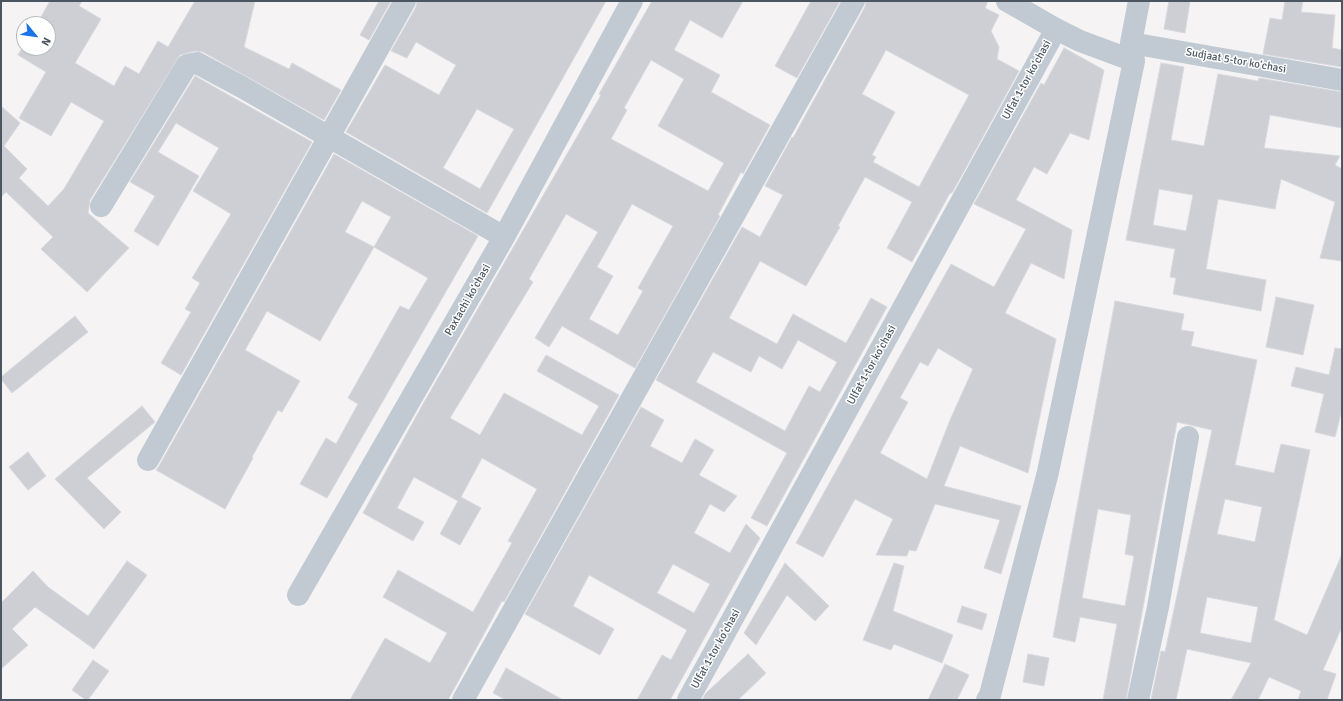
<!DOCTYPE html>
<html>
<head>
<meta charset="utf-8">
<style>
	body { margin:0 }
	#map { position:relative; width:1343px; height:701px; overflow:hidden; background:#f5f3f3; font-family:Signika,sans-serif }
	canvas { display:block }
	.frame { position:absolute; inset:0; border:2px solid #4a5661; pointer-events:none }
	.north { position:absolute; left:16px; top:16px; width:40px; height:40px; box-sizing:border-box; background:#fff; border:1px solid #b7bbc0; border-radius:50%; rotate:119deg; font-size:11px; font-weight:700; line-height:16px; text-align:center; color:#4a5661 }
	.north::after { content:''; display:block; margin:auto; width:14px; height:18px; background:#1a73e8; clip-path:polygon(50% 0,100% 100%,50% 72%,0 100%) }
</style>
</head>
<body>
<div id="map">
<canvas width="1343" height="701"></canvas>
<div class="frame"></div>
<div class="north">N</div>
</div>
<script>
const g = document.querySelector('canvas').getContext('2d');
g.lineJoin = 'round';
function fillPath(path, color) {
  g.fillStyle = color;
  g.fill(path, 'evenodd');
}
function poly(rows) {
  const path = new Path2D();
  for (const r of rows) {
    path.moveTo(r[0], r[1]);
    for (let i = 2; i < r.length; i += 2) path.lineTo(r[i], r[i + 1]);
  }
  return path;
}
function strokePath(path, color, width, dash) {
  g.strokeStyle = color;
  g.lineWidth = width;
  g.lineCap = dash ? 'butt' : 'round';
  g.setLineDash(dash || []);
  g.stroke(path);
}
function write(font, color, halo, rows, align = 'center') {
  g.font = font + ' Signika,sans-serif';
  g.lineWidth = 3;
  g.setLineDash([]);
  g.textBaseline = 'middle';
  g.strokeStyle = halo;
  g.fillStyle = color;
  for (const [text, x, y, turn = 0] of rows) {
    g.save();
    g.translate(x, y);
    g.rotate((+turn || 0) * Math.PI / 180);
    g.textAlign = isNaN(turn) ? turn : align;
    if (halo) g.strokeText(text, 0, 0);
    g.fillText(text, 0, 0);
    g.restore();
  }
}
const building = poly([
	[50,1,82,1,79,6,101,19,75,63,114,86,125,66,139,74,158,41,168,47,195,1,255,1,244,47,289,69,292,63,341,90,324,120,203,52,195,51,180,55,90,200,88,213,129,248,87,292,41,249,53,237,6,192,1,197,1,106,20,123,4,146,27,169,19,178,48,206,64,189,104,121,71,102,51,136,19,118,46,72,18,55,24,45,24,48,48,48,48,24,37,24,50,1],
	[379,1,391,1,369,40,360,35,379,1],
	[417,1,606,1,487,213,346,132,385,65,439,95,456,65,416,42,407,58,391,51,416,7,417,1],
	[477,109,514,129,480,189,443,168,477,109],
	[652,1,743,1,722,38,690,20,674,50,720,75,711,92,770,125,743,174,741,172,718,215,720,216,635,368,562,326,549,347,535,338,598,232,566,214,529,279,533,282,450,418,480,435,504,393,582,435,599,406,537,371,546,355,619,395,504,602,502,601,448,700,350,700,385,638,430,663,447,633,383,597,398,570,473,612,512,543,508,541,537,489,482,458,461,497,481,508,460,545,440,534,458,501,414,477,397,508,424,522,413,541,363,513,423,404,601,95,599,94,652,1],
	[651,60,684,79,658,126,724,163,708,191,611,139,627,110,624,108,651,60],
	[632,204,673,226,638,288,643,291,618,335,589,319,613,276,597,267,632,204],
	[811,1,840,1,797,78,775,66,811,1],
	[866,1,988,1,985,8,999,15,991,31,999,47,997,59,1019,71,952,193,950,193,912,262,887,248,912,202,865,177,838,226,840,227,806,286,760,261,729,318,777,344,793,314,846,343,871,298,887,307,767,526,751,518,787,453,656,380,742,227,760,237,783,195,765,186,792,137,793,138,865,7,866,1],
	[886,50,969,95,919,187,873,162,876,157,872,155,895,112,862,94,886,50],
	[798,340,837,362,820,392,809,386,785,431,696,382,713,352,751,372,759,356,782,369,798,340],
	[1169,1,1190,1,1185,33,1164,29,1169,1],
	[1285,1,1303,1,1301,12,1335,15,1332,48,1342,50,1342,67,1263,54,1270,18,1282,20,1285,1],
	[1064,48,1104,70,1089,140,1070,133,1047,174,1034,167,1016,200,1072,230,1064,279,1031,263,1005,313,1056,339,1028,473,960,446,944,486,1021,506,1001,574,984,568,1000,520,935,504,916,551,909,550,907,556,876,555,893,519,855,499,823,557,796,543,951,264,994,287,1026,229,974,204,1041,83,1044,85,1064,48],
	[938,348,973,369,950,420,927,479,880,453,908,402,900,398,920,362,928,366,938,348],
	[1161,63,1184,67,1171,140,1204,146,1218,74,1258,81,1259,78,1342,92,1342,128,1270,115,1264,148,1340,156,1335,165,1342,169,1342,261,1320,258,1335,202,1281,179,1275,209,1218,199,1206,269,1266,280,1261,311,1173,294,1176,278,1170,277,1175,249,1126,240,1161,63],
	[1159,189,1193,195,1186,231,1153,225,1159,189],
	[195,76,312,142,181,375,161,363,191,312,185,309,200,283,192,278,231,214,193,191,219,148,176,123,158,152,199,176,158,246,134,231,155,196,130,182,195,76],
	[334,154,478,236,327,498,300,484,326,438,336,444,358,404,348,398,400,306,409,310,428,278,374,247,320,341,267,311,245,350,300,381,282,412,278,410,252,457,253,458,225,509,156,470,159,466,334,154],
	[362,201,391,217,374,247,345,232,362,201],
	[1276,297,1314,305,1303,355,1266,347,1276,297],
	[1115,301,1184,314,1181,330,1194,332,1191,346,1257,360,1235,465,1274,473,1281,444,1310,450,1274,620,1307,635,1342,554,1342,627,1323,670,1336,674,1327,700,1298,700,1301,691,1269,677,1258,700,1231,700,1251,663,1187,649,1176,700,1151,700,1161,651,1165,652,1212,430,1177,422,1126,700,1103,700,1117,624,1080,617,1075,642,1053,637,1115,301],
	[1225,499,1262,507,1255,542,1217,534,1225,499],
	[1098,509,1131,515,1125,554,1134,556,1125,606,1082,598,1098,509],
	[1207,597,1258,607,1251,643,1200,633,1207,597],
	[75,316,88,332,12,393,1,379,1,377,75,316],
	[1335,348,1342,349,1342,410,1335,437,1315,432,1324,394,1291,386,1296,367,1329,375,1335,348],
	[142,406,155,422,87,478,121,512,104,529,55,479,142,406],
	[641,407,664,420,650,446,682,463,695,439,714,450,699,475,737,496,724,512,710,504,694,533,730,553,746,524,760,538,670,700,637,700,662,655,671,660,687,630,589,575,573,606,614,629,600,655,525,614,641,407],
	[673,564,710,584,694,613,657,593,673,564],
	[28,452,46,476,28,490,9,467,28,452],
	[127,561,147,575,94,649,35,607,12,629,28,645,1,669,1,603,33,571,48,587,88,616,127,561],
	[785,563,829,606,815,621,787,595,756,645,744,633,785,563],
	[894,563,904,566,893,611,953,635,942,663,894,644,891,650,863,640,894,563],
	[962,606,987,614,982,630,957,622,962,606],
	[748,654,766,673,738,700,702,700,706,693,748,654],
	[1028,654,1049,658,1044,686,1023,682,1028,654],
	[93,660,109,671,88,700,86,700,72,690,93,660],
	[945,664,969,675,957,700,928,700,945,664],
	[506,668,563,700,506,700,493,693,506,668]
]);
fillPath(building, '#cdcfd5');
strokePath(building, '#d7d9de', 1);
strokePath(poly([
	[1007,1,1056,29,1080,41,1134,61],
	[1131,43,1342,80],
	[101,206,187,65,197,63,240,86,504,237],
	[148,460,405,1],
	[298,595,504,237,632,1],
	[463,700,854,1],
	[688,700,1056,29],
	[987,700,990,695,1048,472,1134,61,1131,43,1139,1],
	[1138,700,1158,607,1188,437]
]), '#c1cad2', 22);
write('11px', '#4a5661', '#fff', [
	["Sudjaat 5-tor koʻchasi",1236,61,10],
	["Ulfat 1-tor koʻchasi",1027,80,-61],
	["Paxtachi koʻchasi",468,300,-60],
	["Ulfat 1-tor koʻchasi",872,365,-61],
	["Ulfat 1-tor koʻchasi",716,649,-61]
]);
</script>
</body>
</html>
